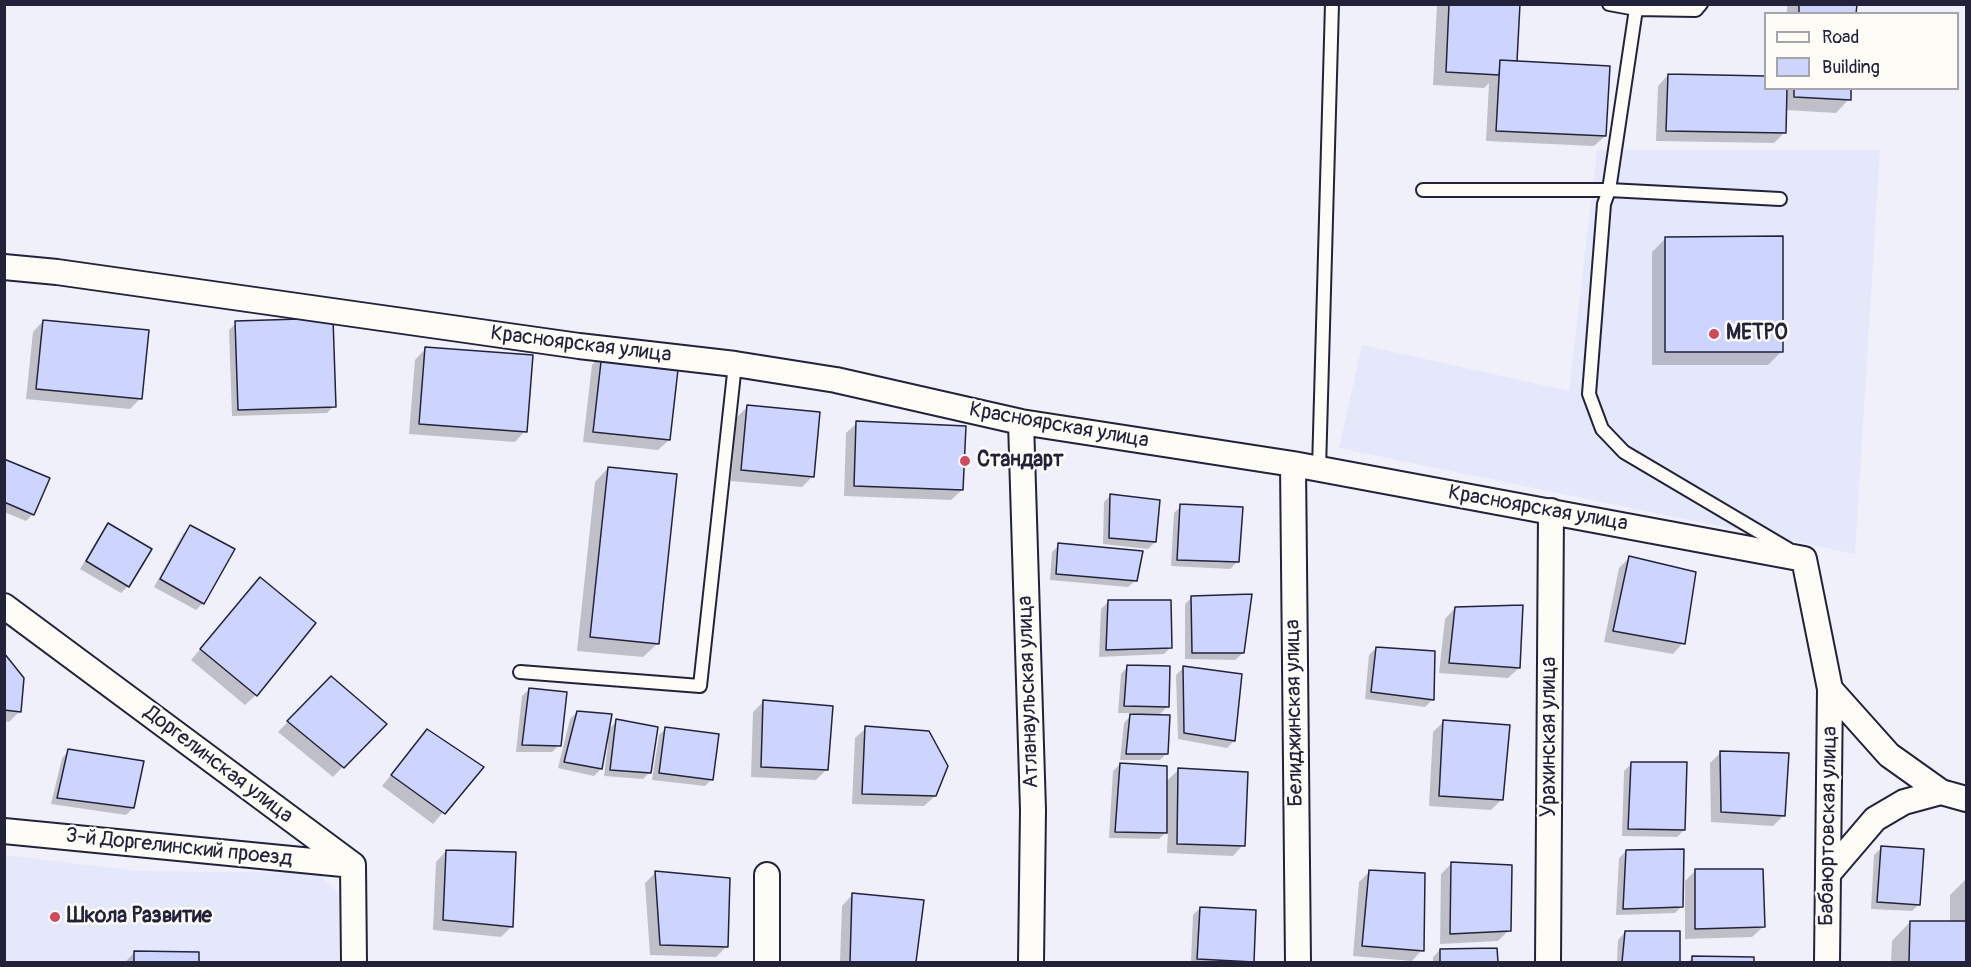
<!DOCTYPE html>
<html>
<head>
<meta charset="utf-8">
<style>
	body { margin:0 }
	#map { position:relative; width:1971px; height:967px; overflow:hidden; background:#eff0f9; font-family:Pangolin,sans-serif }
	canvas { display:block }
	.frame { position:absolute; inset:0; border:6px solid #22223b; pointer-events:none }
	.legend { position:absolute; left:1764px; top:12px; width:195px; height:78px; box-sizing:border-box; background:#fdfcf7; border:2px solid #a5a5ac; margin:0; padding:8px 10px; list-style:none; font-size:18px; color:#22223b }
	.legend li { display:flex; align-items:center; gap:12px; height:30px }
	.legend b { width:30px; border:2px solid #a5a5ac }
</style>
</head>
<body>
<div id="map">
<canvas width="1971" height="967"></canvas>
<div class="frame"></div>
<ul class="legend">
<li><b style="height:8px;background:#fdfcf7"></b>Road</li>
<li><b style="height:16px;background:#cdd4fd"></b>Building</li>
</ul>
</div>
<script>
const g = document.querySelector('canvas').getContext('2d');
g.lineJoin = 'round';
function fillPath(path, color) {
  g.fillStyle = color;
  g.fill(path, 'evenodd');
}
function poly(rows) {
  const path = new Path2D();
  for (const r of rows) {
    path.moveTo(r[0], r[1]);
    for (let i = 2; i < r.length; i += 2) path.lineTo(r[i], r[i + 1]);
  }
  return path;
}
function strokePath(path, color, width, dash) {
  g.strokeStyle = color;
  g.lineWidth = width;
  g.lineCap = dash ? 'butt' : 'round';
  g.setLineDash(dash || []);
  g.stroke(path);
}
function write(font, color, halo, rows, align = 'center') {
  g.font = font + ' Pangolin,sans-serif';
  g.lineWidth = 5;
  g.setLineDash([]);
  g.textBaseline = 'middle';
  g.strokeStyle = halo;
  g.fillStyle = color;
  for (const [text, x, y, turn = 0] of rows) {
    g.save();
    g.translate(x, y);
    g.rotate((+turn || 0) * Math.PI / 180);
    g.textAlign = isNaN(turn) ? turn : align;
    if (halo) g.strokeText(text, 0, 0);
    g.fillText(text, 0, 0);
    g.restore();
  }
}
fillPath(poly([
	[1597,150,1880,150,1855,554,1339,448,1362,345,1569,391],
	[4,855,137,871,318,873,343,898,344,962,5,962]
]), '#e5e8fa');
fillPath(poly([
	[1437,4,1519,4,1516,60,1605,136,1594,146,1486,141,1489,83,1484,88,1433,85],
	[1787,4,1855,4,1855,14,1787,14],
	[1668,75,1766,88,1850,88,1849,99,1836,113,1785,110,1785,132,1774,143,1656,141,1658,86],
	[1666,238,1782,351,1768,365,1652,365,1652,252],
	[43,321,141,398,130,409,26,399,33,332],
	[236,323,334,406,327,413,232,416,229,330],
	[425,349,525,431,515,442,409,434,415,360],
	[602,354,669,440,658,450,583,442,592,365],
	[747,407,813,476,802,487,731,481,737,417],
	[857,423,962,490,951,500,844,496,846,433],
	[4,460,33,514,26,521,4,512],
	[608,468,657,644,643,657,577,651,595,482],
	[1111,495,1155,542,1148,549,1103,544,1104,502],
	[1181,506,1237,562,1230,569,1171,566,1174,513],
	[109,525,128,586,121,593,80,569,102,532],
	[190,527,203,603,196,610,154,587,183,534],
	[1059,545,1136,580,1128,587,1050,580,1052,552],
	[1629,558,1683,643,1673,654,1604,642,1619,568],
	[260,579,256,695,245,705,191,660],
	[1192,597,1243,653,1235,660,1185,659,1185,604],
	[1108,602,1171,647,1164,654,1099,657,1101,609],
	[1455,608,1519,668,1508,678,1439,673,1445,619],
	[1376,648,1432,700,1425,707,1365,699,1369,655],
	[4,656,20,711,9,722,4,721],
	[1128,666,1168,706,1158,716,1167,753,1160,760,1120,760,1124,723,1133,713,1118,713,1121,674],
	[1183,668,1234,741,1227,748,1178,739,1176,675],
	[331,678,384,724,333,777,278,732],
	[529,689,559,745,552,752,516,752,522,696],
	[764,701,827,769,816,780,751,777,753,712],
	[577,712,608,730,617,721,650,772,643,779,604,776,608,743,606,742,601,769,594,776,558,768,570,719],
	[1443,722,1501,800,1491,810,1429,806,1433,732],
	[666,728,712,779,705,786,652,780,659,735],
	[866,728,935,796,924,806,852,804,855,738],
	[427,731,482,767,433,824,382,786],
	[69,751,133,808,126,815,51,804,62,758],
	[1720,753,1784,815,1773,826,1711,822,1710,763],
	[1120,764,1165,783,1178,770,1243,845,1233,856,1167,853,1168,830,1159,839,1109,838,1113,771],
	[1631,764,1684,830,1677,837,1622,836,1624,771],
	[1881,848,1919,904,1912,911,1871,909,1874,855],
	[446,851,512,926,501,937,433,930,436,862],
	[1626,851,1682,906,1675,913,1616,915,1619,858],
	[1451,864,1509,930,1498,941,1440,944,1441,874],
	[1696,870,1763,927,1752,937,1685,939,1685,881],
	[656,872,727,946,716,957,650,955,645,883],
	[1369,872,1422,950,1412,961,1353,956,1359,882],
	[1966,879,1966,962,1891,962,1892,941,1910,922,1950,922,1950,895],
	[852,895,923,902,915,962,840,962,842,906],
	[1200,908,1254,912,1252,962,1191,962,1193,915],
	[1625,932,1678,933,1678,962,1617,962,1618,940],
	[1440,950,1496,950,1496,962,1433,962,1433,957],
	[135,952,197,953,197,962,125,962],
	[1693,957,1753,958,1753,962,1688,962]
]), '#0003');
const building = poly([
	[1449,4,1520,4,1517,61,1500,60,1499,75,1446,72,1449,4],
	[1799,4,1857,4,1856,14,1799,14,1799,4],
	[1500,60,1610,66,1606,136,1496,131,1500,60],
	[1668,74,1766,76,1766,88,1787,88,1786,133,1666,131,1668,74],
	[1794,88,1851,88,1851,100,1794,97,1794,88],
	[1783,236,1783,352,1665,352,1665,237,1783,236],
	[333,318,336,407,238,410,235,321,333,318],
	[43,320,149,330,142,399,36,389,43,320],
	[425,347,533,355,527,432,419,424,425,347],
	[602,353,679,361,670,440,593,432,602,353],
	[747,405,820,412,814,477,741,470,747,405],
	[856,421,966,426,963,490,854,486,856,421],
	[4,459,50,478,34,515,4,502,4,459],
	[608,467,677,474,659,644,590,637,608,467],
	[1110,494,1160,500,1156,542,1109,538,1110,494],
	[1180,504,1243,507,1239,562,1177,560,1180,504],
	[108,523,152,549,129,587,86,561,108,523],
	[190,525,235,549,204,604,160,579,190,525],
	[1058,543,1143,551,1137,581,1056,574,1058,543],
	[1629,556,1696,572,1685,644,1613,631,1629,556],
	[260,577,316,623,257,696,200,649,260,577],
	[1252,594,1244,653,1192,653,1191,596,1252,594],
	[1108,600,1171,600,1172,648,1106,650,1108,600],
	[1523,605,1520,668,1449,663,1455,607,1523,605],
	[1376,647,1435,651,1434,700,1371,692,1376,647],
	[4,653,24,678,21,712,4,710,4,653],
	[1127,665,1170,666,1169,707,1124,706,1127,665],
	[1183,666,1242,674,1235,741,1184,733,1183,666],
	[331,676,387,724,344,768,287,721,331,676],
	[529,688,567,692,561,746,522,745,529,688],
	[763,700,833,706,828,770,761,767,763,700],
	[577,711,612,714,602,769,564,762,577,711],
	[1130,714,1170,715,1168,754,1126,754,1130,714],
	[616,719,658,727,651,773,610,770,616,719],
	[1443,720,1510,725,1503,800,1439,796,1443,720],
	[865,726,929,731,948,766,936,796,862,794,865,726],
	[665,727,719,734,713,780,659,773,665,727],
	[427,729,484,767,445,814,391,775,427,729],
	[68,749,144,761,134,808,57,798,68,749],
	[1720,751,1789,753,1785,816,1721,812,1720,751],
	[1631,762,1687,762,1685,830,1628,829,1631,762],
	[1120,763,1167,766,1167,833,1115,832,1120,763],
	[1178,768,1248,772,1245,846,1177,844,1178,768],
	[1881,846,1924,849,1920,905,1877,902,1881,846],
	[1684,849,1683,907,1623,909,1626,850,1684,849],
	[446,850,516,852,513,927,443,920,446,850],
	[1451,862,1512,865,1511,931,1450,934,1451,862],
	[1695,869,1763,869,1765,927,1695,929,1695,869],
	[1369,870,1425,873,1424,951,1362,946,1369,870],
	[655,871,730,878,728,947,660,945,655,871],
	[852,893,924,900,916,962,850,962,852,893],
	[1200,907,1256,910,1254,962,1197,959,1200,907],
	[1910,921,1966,921,1966,962,1909,962,1910,921],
	[1625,931,1680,931,1680,962,1622,962,1625,931],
	[1497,948,1498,962,1440,962,1440,949,1497,948],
	[134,951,199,952,199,962,134,962,134,951],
	[1692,956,1754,957,1754,962,1692,962,1692,956]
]);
fillPath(building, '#cdd4fd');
strokePath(building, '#22223b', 1.5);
const lane = poly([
	[1609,4,1636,9,1696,10,1701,4],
	[1636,9,1609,190,1604,204,1589,394,1602,429,1624,452,1788,549],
	[1423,190,1609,190,1780,199],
	[1319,469,1332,4],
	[520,672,700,686,735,364]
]);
const street = poly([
	[4,267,57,272,579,346,735,364,836,380,1021,422,1293,464,1804,559,1830,689,1889,755,1941,792,1966,799],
	[1021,422,1033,810,1031,962],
	[1293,464,1298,962],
	[4,606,353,865,354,962],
	[4,831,353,865],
	[1828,874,1875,819,1904,802,1941,792],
	[767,962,767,875],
	[1548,962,1551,511],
	[1827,962,1830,689]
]);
strokePath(lane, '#22223b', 16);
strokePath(street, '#22223b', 28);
strokePath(lane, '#fdfcf7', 12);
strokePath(street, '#fdfcf7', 24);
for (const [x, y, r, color] of [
	[1714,334,6,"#d1495b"],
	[965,461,6,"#d1495b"],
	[55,917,6,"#d1495b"]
]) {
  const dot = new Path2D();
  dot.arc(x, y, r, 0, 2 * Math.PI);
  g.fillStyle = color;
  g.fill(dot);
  strokePath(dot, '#fdfcf7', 2);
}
write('bold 21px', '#22223b', '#fdfcf7', [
	["МЕТРО",1726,334],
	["Стандарт",977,461],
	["Школа Развитие",67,917]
], 'left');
write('21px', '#22223b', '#fdfcf7', [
	["Красноярская улица",581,345,7],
	["Красноярская улица",1059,426,10],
	["Красноярская улица",1538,509,10],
	["Атланаульская улица",1029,692,-92],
	["Белиджинская улица",1295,713,-91],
	["Урахинская улица",1550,737,-90],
	["Доргелинская улица",218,765,37],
	["Бабаюртовская улица",1829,826,-89],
	["3-й Доргелинский проезд",179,848,6]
]);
</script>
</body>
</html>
